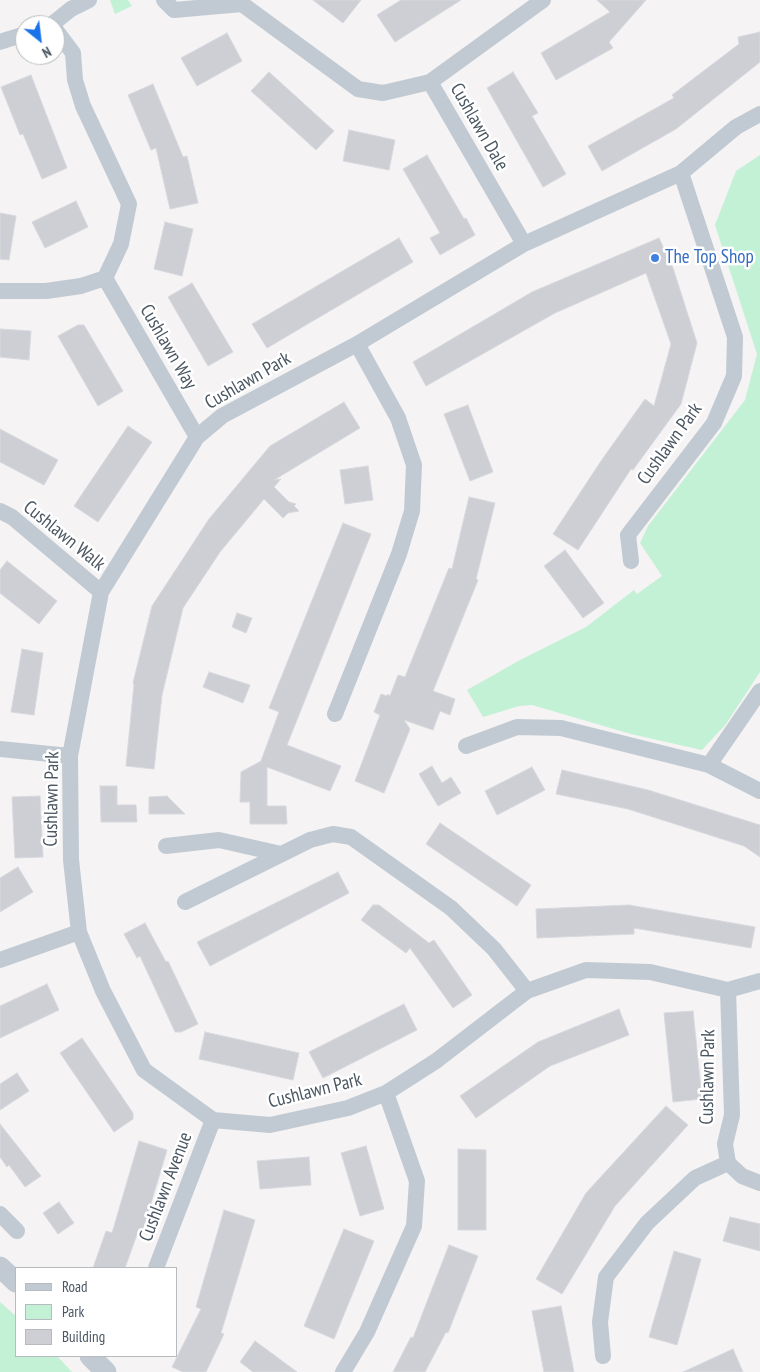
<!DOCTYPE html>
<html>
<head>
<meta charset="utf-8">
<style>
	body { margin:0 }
	#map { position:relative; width:760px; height:1372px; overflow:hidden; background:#f5f3f3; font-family:"PT Sans Narrow",sans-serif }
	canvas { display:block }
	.legend { position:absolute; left:15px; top:1267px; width:162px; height:90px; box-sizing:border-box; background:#fff; border:1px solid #b7bbc0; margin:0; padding:6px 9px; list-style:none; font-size:15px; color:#4a5661 }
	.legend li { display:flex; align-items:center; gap:10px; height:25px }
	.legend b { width:25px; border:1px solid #b7bbc0 }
	.north { position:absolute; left:15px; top:15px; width:50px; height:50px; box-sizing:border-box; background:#fff; border:1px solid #b7bbc0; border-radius:50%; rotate:151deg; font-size:14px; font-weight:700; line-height:20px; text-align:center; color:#4a5661 }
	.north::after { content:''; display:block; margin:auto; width:18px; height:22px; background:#1a73e8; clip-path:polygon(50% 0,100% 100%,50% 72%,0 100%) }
</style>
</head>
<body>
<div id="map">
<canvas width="760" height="1372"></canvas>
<ul class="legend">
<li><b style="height:6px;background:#c1cad2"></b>Road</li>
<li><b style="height:14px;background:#c3f1d5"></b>Park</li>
<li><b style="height:14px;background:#cdcfd5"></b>Building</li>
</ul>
<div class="north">N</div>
</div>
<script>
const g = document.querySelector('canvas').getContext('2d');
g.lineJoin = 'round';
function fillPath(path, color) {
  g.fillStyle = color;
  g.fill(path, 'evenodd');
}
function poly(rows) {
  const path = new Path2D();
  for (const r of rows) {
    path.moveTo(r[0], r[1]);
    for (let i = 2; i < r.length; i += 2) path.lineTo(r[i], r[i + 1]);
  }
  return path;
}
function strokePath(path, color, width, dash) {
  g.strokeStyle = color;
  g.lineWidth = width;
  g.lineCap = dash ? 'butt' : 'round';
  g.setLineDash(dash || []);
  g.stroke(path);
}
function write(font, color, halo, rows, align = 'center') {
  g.font = font + ' "PT Sans Narrow",sans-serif';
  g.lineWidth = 5;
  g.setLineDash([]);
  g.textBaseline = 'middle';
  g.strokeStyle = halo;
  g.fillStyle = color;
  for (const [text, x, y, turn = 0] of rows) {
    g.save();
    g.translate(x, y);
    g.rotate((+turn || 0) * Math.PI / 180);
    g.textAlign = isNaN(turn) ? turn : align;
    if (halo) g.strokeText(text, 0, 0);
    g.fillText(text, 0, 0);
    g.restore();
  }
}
fillPath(poly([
	[110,0,128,0,132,6,115,14],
	[760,155,760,672,726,724,702,750,631,734,532,705,519,706,483,717,467,690,522,659,586,627,634,590,637,594,662,576,640,543,648,526,745,400,757,354,715,225,736,171],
	[0,1302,16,1316,16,1356,57,1356,72,1372,0,1372]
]), '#c3f1d5');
const building = poly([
	[313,0,361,0,343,23,313,0],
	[401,0,461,0,395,42,377,15,401,0],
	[597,0,646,0,609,42,613,48,556,80,541,53,610,12,597,0],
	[760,32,760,62,676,129,602,171,588,146,674,98,672,95,739,44,738,37,760,32],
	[227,33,242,61,197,86,181,58,227,33],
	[269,72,334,131,316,150,251,91,269,72],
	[513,72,538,113,532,116,566,174,543,187,487,88,513,72],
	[31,75,67,168,42,179,23,134,20,135,1,87,31,75],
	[153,84,183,157,187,156,198,203,170,209,156,148,151,150,128,95,153,84],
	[349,130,395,140,389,170,343,161,349,130],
	[427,155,464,219,466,218,475,235,440,255,430,238,440,233,403,169,427,155],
	[76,201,88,227,45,248,32,222,76,201],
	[0,213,16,216,9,260,0,259,0,213],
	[165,222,193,229,182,276,154,269,165,222],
	[399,238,413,262,267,348,252,324,399,238],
	[659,238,673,268,697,343,681,404,633,470,631,469,578,550,553,534,601,461,645,399,654,406,671,344,646,273,555,313,426,386,413,362,532,292,659,238],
	[192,283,233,352,208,366,168,297,192,283],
	[78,325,84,325,123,391,98,406,58,336,78,325],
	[0,329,31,331,29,360,0,357,0,329],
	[344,402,360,428,274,480,281,479,274,487,289,502,296,504,294,506,299,511,288,513,283,518,264,499,220,552,183,608,162,695,154,769,126,766,134,684,133,683,152,606,209,519,270,446,344,402],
	[468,405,493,472,470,481,444,414,468,405],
	[128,426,152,442,98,522,74,506,128,426],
	[0,429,58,460,44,485,0,462,0,429],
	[368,466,373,500,345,504,340,470,368,466],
	[469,497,495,503,476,579,478,580,433,691,455,699,450,715,440,711,433,730,404,720,410,729,384,793,355,781,380,715,374,712,381,694,387,696,388,694,390,696,398,675,405,677,449,568,452,569,469,497],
	[343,523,371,534,287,745,341,766,330,791,267,767,267,806,286,806,287,824,250,824,250,802,240,802,241,772,261,761,279,712,269,708,343,523],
	[565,550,604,603,583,618,544,566,565,550],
	[7,561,57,601,39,624,0,593,0,570,7,561],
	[237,613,252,618,246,633,232,627,237,613],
	[22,649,43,653,34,715,11,712,22,649],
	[209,672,250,685,243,703,203,687,209,672],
	[432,766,442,783,451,777,461,793,438,806,419,774,432,766],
	[532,767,545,790,497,815,485,791,532,767],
	[562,770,648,790,760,825,760,857,744,846,628,809,556,794,562,770],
	[100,786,117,786,117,805,136,805,137,822,101,822,100,786],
	[40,796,43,857,15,858,12,797,40,796],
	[167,796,185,814,149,814,149,797,167,796],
	[440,823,531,885,517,906,426,844,440,823],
	[18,867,33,892,0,912,0,878,18,867],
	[338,872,349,893,210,966,197,942,338,872],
	[373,905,379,905,429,943,434,940,472,995,453,1008,410,948,406,953,361,920,373,905],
	[629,905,755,927,751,948,634,928,634,934,537,938,536,909,629,905],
	[145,923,166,962,168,961,198,1024,181,1032,175,1032,140,956,137,958,124,934,145,923],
	[47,984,59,1010,0,1038,0,1006,47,984],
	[404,1004,417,1030,323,1078,309,1052,404,1004],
	[619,1009,629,1035,550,1066,476,1118,460,1096,538,1042,619,1009],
	[693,1011,702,1099,673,1102,664,1013,693,1011],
	[205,1032,299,1053,293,1080,199,1059,205,1032],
	[82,1038,133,1113,133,1119,114,1132,60,1053,82,1038],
	[17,1073,29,1091,0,1110,0,1084,17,1073],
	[666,1106,688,1125,615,1206,562,1294,536,1279,586,1193,666,1106],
	[0,1124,41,1176,25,1187,9,1165,7,1167,0,1157,0,1124],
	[139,1141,167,1150,143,1230,139,1229,125,1268,93,1268,106,1231,112,1233,139,1141],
	[366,1146,384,1209,360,1216,341,1153,366,1146],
	[458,1149,486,1150,486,1230,458,1230,458,1149],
	[309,1157,311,1185,260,1189,257,1161,309,1157],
	[59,1202,74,1223,58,1234,43,1213,59,1202],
	[224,1210,255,1220,221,1333,224,1334,206,1372,183,1372,172,1367,201,1309,196,1307,224,1210],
	[730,1217,760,1224,760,1251,723,1241,730,1217],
	[344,1229,374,1241,334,1339,304,1326,344,1229],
	[449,1245,478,1256,448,1333,446,1332,425,1372,393,1372,411,1337,413,1338,449,1245],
	[674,1251,701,1259,677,1345,649,1337,674,1251],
	[561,1306,574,1372,544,1372,532,1311,561,1306],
	[255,1341,270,1352,297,1372,253,1372,240,1362,255,1341],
	[733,1349,743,1372,683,1372,733,1349]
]);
fillPath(building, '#cdcfd5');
strokePath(building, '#d7d9de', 1);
strokePath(poly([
	[164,0,174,10,242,4,358,89,383,93,430,82,543,0],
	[51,25,71,9,89,0],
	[0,42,25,34],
	[430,82,524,244],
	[760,114,736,127,681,173,524,244,357,344,222,416,197,437,101,592,70,756,71,860,79,932,103,991,144,1070,213,1120,270,1125,348,1108,386,1093,436,1061,527,991,586,970,650,972,728,990,760,981],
	[105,278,197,437],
	[0,291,46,291,81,286,105,278,121,244,129,204,83,106,75,80,73,53,55,29],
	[0,511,12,517,101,592],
	[631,561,628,535,714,423,734,376,735,337,681,173],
	[335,714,399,554,412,511,414,465,398,418,357,344],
	[466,746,517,727,561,728,709,765,760,791],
	[0,749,70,756],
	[709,765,760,691],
	[166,846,219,840,281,854],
	[185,902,310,840,333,834,351,837,451,908,494,949,527,991],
	[0,960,79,932],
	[728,990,732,1115,725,1144,728,1163,742,1176,760,1183],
	[0,1214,17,1231],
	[156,1268,213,1120],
	[603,1356,600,1322,606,1277,647,1223,695,1178,728,1163],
	[343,1372,367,1332,414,1226,417,1181,386,1093]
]), '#c1cad2', 16);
strokePath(poly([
	[0,1267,16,1282],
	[90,1356,106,1372]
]), '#c1cad2', 21);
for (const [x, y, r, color] of [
	[655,258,5,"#3f7fe0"]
]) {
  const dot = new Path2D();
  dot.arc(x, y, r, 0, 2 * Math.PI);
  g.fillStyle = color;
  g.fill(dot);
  strokePath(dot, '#fff', 2);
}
write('19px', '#4a5661', '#fff', [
	["Cushlawn Dale",479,127,60],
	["Cushlawn Way",168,347,60],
	["Cushlawn Park",248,381,-30],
	["Cushlawn Park",670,444,-54],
	["Cushlawn Walk",64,536,39],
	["Cushlawn Park",52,799,-89],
	["Cushlawn Park",708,1077,-89],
	["Cushlawn Park",315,1091,-14],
	["Cushlawn Avenue",166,1187,-69]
]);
write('19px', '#366cbe', '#fff', [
	["The Top Shop",665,258]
], 'left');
</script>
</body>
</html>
